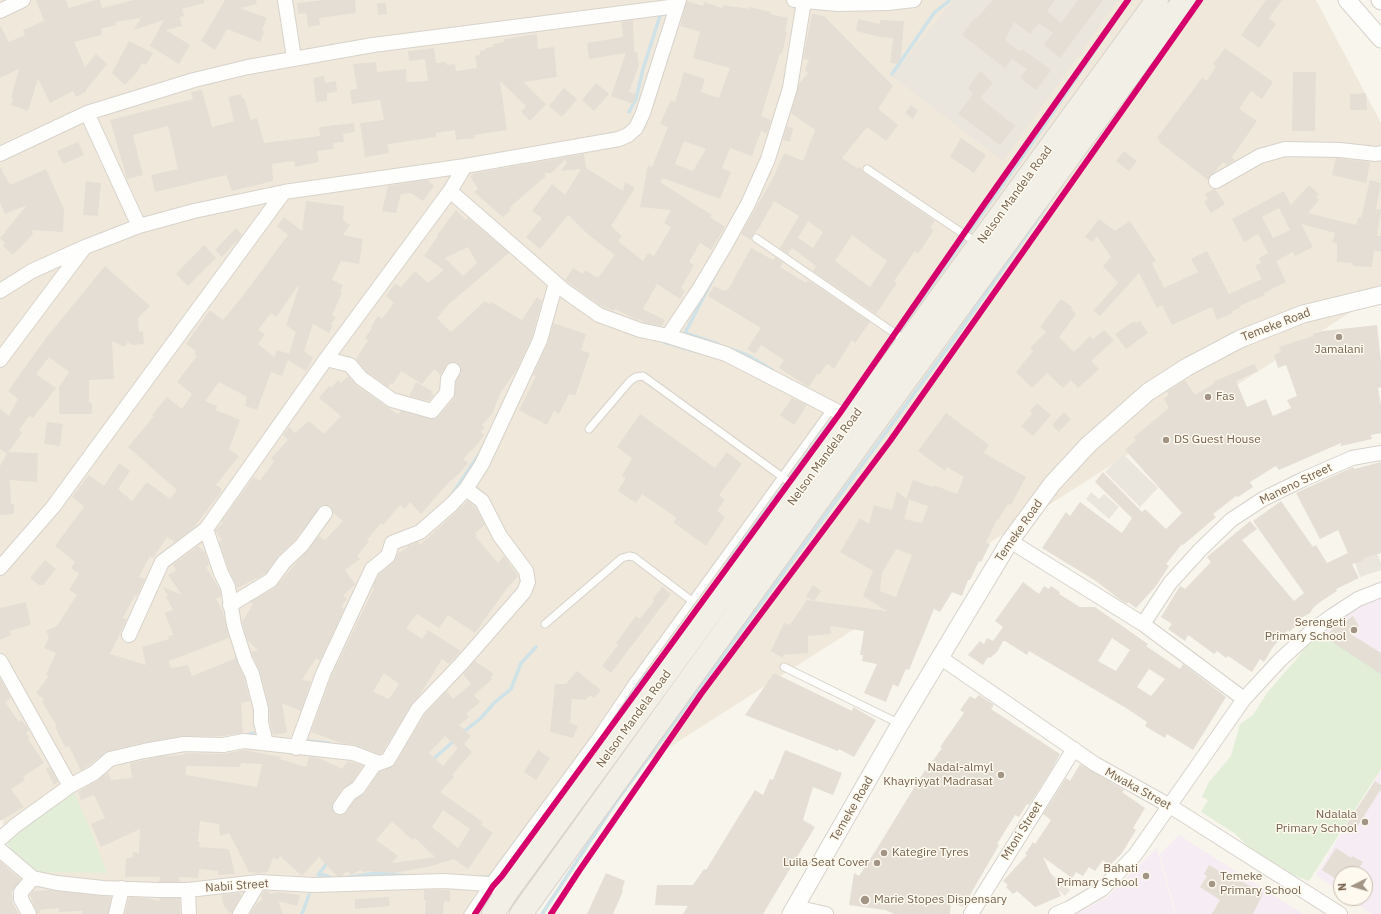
<!DOCTYPE html>
<html>
<head>
<meta charset="utf-8">
<style>
	body { margin:0 }
	#map { position:relative; width:1381px; height:914px; overflow:hidden; background:#f8f5ed; font-family:"IBM Plex Sans",sans-serif }
	canvas { display:block }
	.north { position:absolute; left:1333px; top:866px; width:40px; height:40px; box-sizing:border-box; background:#fefaef; border:1px solid #c7bdae; border-radius:50%; rotate:265deg; font-size:11px; font-weight:700; line-height:16px; text-align:center; color:#75614d }
	.north::after { content:''; display:block; margin:auto; width:14px; height:18px; background:#a39585; clip-path:polygon(50% 0,100% 100%,50% 72%,0 100%) }
</style>
</head>
<body>
<div id="map">
<canvas width="1381" height="914"></canvas>
<div class="north">N</div>
</div>
<script>
const g = document.querySelector('canvas').getContext('2d');
g.lineJoin = 'round';
function fillPath(path, color) {
  g.fillStyle = color;
  g.fill(path, 'evenodd');
}
function poly(rows) {
  const path = new Path2D();
  for (const r of rows) {
    path.moveTo(r[0], r[1]);
    for (let i = 2; i < r.length; i += 2) path.lineTo(r[i], r[i + 1]);
  }
  return path;
}
function strokePath(path, color, width, dash) {
  g.strokeStyle = color;
  g.lineWidth = width;
  g.lineCap = dash ? 'butt' : 'round';
  g.setLineDash(dash || []);
  g.stroke(path);
}
function write(font, color, halo, rows, align = 'center') {
  g.font = font + ' "IBM Plex Sans",sans-serif';
  g.lineWidth = 3;
  g.setLineDash([]);
  g.textBaseline = 'middle';
  g.strokeStyle = halo;
  g.fillStyle = color;
  for (const [text, x, y, turn = 0] of rows) {
    g.save();
    g.translate(x, y);
    g.rotate((+turn || 0) * Math.PI / 180);
    g.textAlign = isNaN(turn) ? turn : align;
    if (halo) g.strokeText(text, 0, 0);
    g.fillText(text, 0, 0);
    g.restore();
  }
}
fillPath(poly([
	[0,0,1316,0,1381,123,1381,293,632,771,505,914,26,914,0,811]
]), '#f0e9db');
fillPath(poly([
	[953,0,1118,0,1003,161,892,76],
	[1123,454,1158,488,1140,507,1105,472],
	[1091,492,1099,499,1104,494,1119,507,1109,519,1086,499],
	[1375,547,1381,563,1381,570,1360,577,1352,554],
	[1049,872,1070,890,1065,896,1044,877]
]), '#eae6de');
fillPath(poly([
	[1381,595,1381,680,1321,640,1332,620],
	[1381,770,1381,914,1371,914,1348,898,1365,898,1365,874,1341,874,1341,893,1316,875],
	[1179,835,1303,914,1176,914,1160,854],
	[1157,848,1175,914,1075,914,1106,898]
]), '#f6ecf3');
fillPath(poly([
	[1316,632,1332,634,1381,668,1381,769,1309,881,1282,871,1262,859,1234,833,1201,812,1208,800,1202,797,1209,782,1231,756,1240,724,1253,715,1267,693,1299,656],
	[69,781,91,831,107,873,39,872,14,858,6,841]
]), '#e2eed8');
strokePath(poly([
	[892,74,934,13,949,1],
	[629,112,636,99,643,69,660,16],
	[715,275,685,333,718,344],
	[664,342,694,351],
	[731,349,749,356,772,370],
	[840,410,897,334,1035,139,1129,0],
	[453,493,480,453],
	[727,564,836,415],
	[462,733,481,718,494,703,511,689,521,663,536,647],
	[245,736,253,733],
	[276,739,293,740],
	[309,741,328,743,333,746],
	[431,761,455,740],
	[318,875,325,875,334,879],
	[318,875,328,862],
	[483,877,493,877,500,880,647,673],
	[344,878,376,873,409,876],
	[302,914,309,895],
	[475,914,488,898],
	[542,914,616,802,954,339,1046,207]
]), '#cfe2e7', 3.5);
fillPath(poly([
	[36,0,66,0,69,8,95,0,100,0,102,8,134,0,204,0,204,3,182,9,184,16,180,17,182,26,166,30,190,45,179,64,150,46,164,20,134,30,141,18,115,22,116,25,101,29,102,35,74,42,85,67,96,54,107,64,86,90,86,92,76,97,73,91,50,103,38,79,28,111,11,105,13,99,11,98,19,69,0,78,0,25,9,42,25,35,23,30,44,21],
	[225,0,256,0,257,4,240,8,267,18,262,30,264,32,260,42,227,29,215,50,201,41],
	[324,0,355,0,356,13,319,18,320,25,308,27,306,13,298,14,297,3],
	[993,0,1055,0,1047,11,1061,23,1078,0,1103,0,1060,58,1044,45,1053,33,1039,23,1030,34,1014,22,1005,40,1020,52,1022,49,1051,70,1036,90,1020,78,1027,69,1012,59,1005,68,962,35,975,17,976,19],
	[1266,0,1282,0,1269,18,1276,24,1259,48,1241,35],
	[687,1,703,6,704,2,722,8,723,5,749,9,749,7,771,12,770,14,788,18,785,31,787,32,782,54,780,54,761,116,771,120,767,134,761,131,752,156,730,148,722,168,731,172,720,199,663,178,660,182,712,215,710,217,725,227,711,250,700,243,689,262,694,265,681,288,685,291,680,299,657,284,643,309,665,320,662,326,646,323,638,319,637,320,615,309,614,311,601,306,565,280,573,268,583,274,585,270,598,278,615,255,590,236,568,215,540,249,526,237,542,218,532,211,552,184,565,195,581,169,561,171,567,162,565,160,551,173,544,173,546,176,509,208,511,210,503,217,474,192,478,189,470,176,475,173,584,154,586,168,623,191,625,182,635,188,611,226,622,236,618,241,643,261,648,253,654,256,671,227,664,223,671,210,640,207,648,165,652,167,668,127,660,124,671,100,675,102,684,72,705,79,701,92,719,98,730,68,693,58,700,32,680,26],
	[684,141,706,149,693,171,675,164],
	[377,3,386,3,387,14,378,15],
	[812,14,824,16,893,86,878,109,898,125,886,141,867,127,842,158,858,169,859,167,862,169,864,173,935,221,930,228,934,230,918,254,915,251,894,281,897,283,876,314,813,271,816,266,792,248,788,254,780,248,799,216,774,201,759,228,752,236,751,240,741,234,773,178,784,153,803,161,815,130,791,113,799,84,808,73,805,70,809,60,803,59],
	[808,221,823,232,813,248,798,238],
	[852,235,887,261,870,287,835,261],
	[858,19,880,24,880,20,904,21,901,57,898,64,890,63,893,38,880,37,856,31],
	[633,20,634,52,637,52,639,65,629,92,636,94,633,104,611,96,626,53,589,59,587,43,623,37,621,22],
	[537,34,538,49,554,47,557,77,523,82,546,104,530,121,521,112,526,106,500,81,507,130,474,135,475,138,456,140,455,130,436,133,436,137,388,144,389,153,365,157,360,123,384,120,380,100,352,104,350,90,357,89,353,64,376,62,377,72,406,69,407,82,428,81,425,59,409,61,408,51,434,48,436,63,446,62,447,65,455,64,456,71,477,68,475,56,480,55,480,51,485,50,485,48,493,47,493,44,504,42,504,39],
	[129,41,153,53,146,65,142,63,138,71,125,85,112,73],
	[1225,48,1273,82,1262,99,1251,91,1239,109,1257,121,1232,157,1235,160,1227,165,1223,162,1221,164,1208,180,1159,142,1161,141,1157,138,1202,78,1207,81,1216,66,1213,64],
	[980,71,993,83,980,98,1015,126,1000,145,958,114,973,94,968,88],
	[1293,72,1316,72,1315,131,1292,131],
	[324,76,325,83,336,81,337,92,327,93,327,101,316,102,313,78],
	[596,83,609,94,594,111,582,100],
	[564,88,577,99,562,117,549,106],
	[202,90,212,127,234,121,228,97,241,94,242,98,244,98,251,120,257,118,264,143,320,136,319,127,354,123,355,132,343,134,344,142,333,143,334,149,317,151,319,162,295,167,294,161,272,164,273,181,232,191,226,175,155,192,151,175,178,169,168,126,133,135,143,175,127,179,110,120,193,99,191,92],
	[1366,93,1367,110,1350,110,1350,94],
	[911,105,918,110,913,119,905,113],
	[787,126,793,128,790,142,783,140],
	[961,138,986,155,974,173,950,157],
	[78,142,84,155,63,164,57,151],
	[1124,151,1137,161,1129,171,1116,161],
	[1336,158,1370,162,1366,183,1332,175],
	[0,167,10,185,46,169,64,209,63,232,31,230,33,234,13,255,3,246,5,243,0,238,27,205,5,214,0,203],
	[424,180,428,180,434,186,423,201,411,193,401,194,396,213,382,211,388,186],
	[1370,180,1381,183,1376,209,1381,210,1377,236,1381,236,1381,251,1374,251,1372,267,1353,266,1353,263,1337,262,1337,243,1332,242,1335,233,1301,224,1313,247,1295,256,1293,252,1276,261,1286,282,1264,293,1265,295,1239,306,1240,308,1232,311,1233,313,1217,320,1212,307,1172,325,1162,305,1157,308,1139,273,1100,316,1093,311,1118,283,1103,266,1111,257,1097,236,1092,242,1085,237,1099,219,1115,231,1130,221,1156,261,1152,263,1164,288,1198,272,1191,259,1207,251,1229,294,1262,279,1255,266,1261,263,1259,258,1268,253,1258,234,1244,242,1232,219,1284,191,1291,205,1309,185,1319,194,1316,197,1319,200,1308,213,1356,225,1358,217,1361,218],
	[1279,208,1290,230,1273,238,1262,217],
	[86,181,101,183,98,216,83,215],
	[1213,189,1215,189,1225,204,1211,213,1204,202,1208,199,1205,194],
	[306,201,344,206,343,220,350,225,343,235,363,239,359,264,341,261,332,280,343,285,340,292,342,293,332,315,336,317,331,324,333,325,329,333,313,324,304,351,313,358,306,371,288,360,282,376,271,372,257,410,245,406,247,397,219,382,205,401,217,406,216,410,240,420,229,449,239,456,216,485,221,488,221,492,194,527,175,542,167,537,153,558,150,556,139,577,145,579,137,596,135,595,123,618,127,619,110,654,146,665,142,647,169,639,168,636,173,635,165,613,173,610,166,597,168,596,163,587,182,595,168,575,176,570,173,565,198,546,205,552,209,565,206,567,220,590,221,596,216,599,223,612,229,638,169,661,171,668,188,665,192,676,234,659,235,655,244,677,250,701,241,703,243,733,222,736,183,736,142,743,108,751,81,771,69,746,65,747,55,727,57,726,42,702,44,699,36,693,49,676,46,675,56,653,44,648,49,637,46,631,57,626,77,595,69,590,79,574,71,568,75,562,55,546,84,507,72,497,89,475,104,486,119,463,130,471,118,489,132,501,147,482,170,499,177,490,128,447,154,416,152,415,167,397,182,409,192,394,177,382,197,356,194,354,196,351,186,344,209,311,211,311,223,320,242,297,288,235,277,226,284,217,302,231],
	[298,286,299,287,286,325,296,332,289,354,277,350,274,357,258,344,265,334,258,330,271,313,276,317],
	[456,210,466,220,468,218,509,253,450,303,437,318,451,332,485,301,489,304,491,302,522,320,537,297,542,301,532,337,517,369,501,392,492,414,482,425,485,427,481,432,484,435,477,445,463,459,468,463,460,473,449,482,421,514,410,502,405,509,400,505,383,525,381,523,367,540,369,541,357,556,360,559,345,570,355,584,343,596,347,599,341,607,344,609,320,661,316,658,302,680,311,681,301,711,282,703,287,733,273,735,270,721,269,707,260,672,251,652,258,650,248,641,242,622,253,604,250,602,276,587,319,536,325,540,343,521,333,513,330,506,321,505,296,539,278,556,266,573,238,588,237,587,229,570,219,542,222,540,215,530,223,523,221,522,254,477,260,481,274,461,271,458,288,440,283,435,289,427,295,433,309,421,324,434,341,416,319,398,329,386,331,388,338,380,341,383,348,376,356,385,397,414,402,411,430,419,438,417,454,398,456,381,461,370,457,362,448,363,441,375,434,369,422,384,401,371,393,384,391,383,388,387,367,372,356,359,368,340,365,338,372,328,371,327,378,316,382,319,394,303,386,296,395,283,401,287,415,271,428,283,444,270,424,256,438,236,437,235],
	[468,247,477,263,463,276,445,258],
	[236,228,242,235,222,257,215,250],
	[204,245,216,258,188,286,176,274],
	[751,248,773,260,775,257,783,263,780,267,806,283,808,280,870,322,855,343,852,340,834,369,827,364,819,375,817,374,809,387,779,368,784,360,761,345,755,354,747,349,761,328,708,296,714,286,724,291,726,289,728,290],
	[105,266,150,306,138,318,139,332,143,331,144,344,132,345,128,342,124,347,112,341,114,379,89,380,89,403,92,403,92,414,59,414,59,387,69,372,49,357,36,374,56,388,33,418,29,416,19,430,22,433,7,454,0,449,0,409,9,416,18,399,8,391,46,338],
	[1061,299,1072,307,1071,309,1076,314,1059,337,1074,352,1090,336,1093,339,1104,330,1114,340,1091,361,1099,369,1078,388,1071,380,1063,388,1047,373,1032,388,1016,372,1033,351,1030,348,1046,332,1040,327],
	[1134,321,1136,323,1140,321,1148,333,1126,349,1115,334],
	[553,323,586,334,581,350,590,353,575,396,569,394,559,414,554,411,547,425,519,410,536,376,533,375,548,343],
	[1377,325,1381,362,1381,387,1378,388,1381,406,1381,433,1371,435,1372,439,1341,446,1341,443,1279,470,1276,466,1250,482,1253,487,1238,497,1236,496,1213,514,1216,517,1183,545,1182,544,1166,564,1169,566,1156,586,1136,608,1128,602,1127,604,1119,599,1096,581,1042,548,1066,512,1070,516,1080,502,1122,533,1132,518,1095,482,1103,472,1142,512,1145,509,1166,529,1182,513,1125,450,1136,440,1134,437,1169,408,1164,399,1169,395,1167,392,1185,380,1195,395,1215,383,1213,382,1254,364,1258,371,1236,381,1247,407,1266,399,1273,416,1291,408,1287,400,1297,396,1286,365,1278,368,1274,355,1281,352,1279,347,1313,336,1313,334,1323,331],
	[416,382,432,391,431,393,434,395,429,401,409,396],
	[792,398,807,405,794,425,780,415],
	[1037,403,1051,415,1033,436,1021,426,1032,414,1030,411],
	[1064,412,1071,419,1059,432,1052,425],
	[946,413,989,445,984,453,1026,477,1011,505,1008,504,998,520,997,520,986,542,990,544,981,562,979,561,970,580,968,580,962,596,952,592,940,612,934,609,909,670,906,669,898,687,893,684,886,702,864,693,877,664,862,661,863,655,860,655,864,631,830,626,831,634,808,636,808,653,784,655,783,658,771,651,784,623,790,625,807,600,887,611,863,596,873,571,840,552,860,518,869,524,874,505,892,510,897,491,906,499,913,480,933,487,934,485,957,494,964,477,947,467,945,471,918,451],
	[907,499,928,506,922,523,904,519,909,501],
	[896,549,912,555,896,597,880,591,882,573],
	[640,414,715,468,727,452,742,464,719,495,725,500,717,511,725,517,706,546,673,522,677,518,642,494,636,503,618,491,626,478,622,476,632,458,617,447],
	[47,422,63,424,60,446,44,444],
	[8,452,38,453,37,482,10,480,11,504,14,504,14,514,0,515,0,466],
	[1381,462,1381,553,1363,558,1363,561,1352,564,1359,578,1336,589,1337,591,1320,602,1313,608,1310,613,1301,618,1303,620,1289,632,1288,630,1273,647,1264,662,1260,659,1252,672,1228,656,1226,658,1217,651,1214,654,1188,635,1185,641,1168,629,1172,624,1161,617,1180,586,1185,589,1211,562,1207,557,1250,521,1257,529,1242,540,1294,601,1304,593,1253,521,1281,501,1313,547,1316,545,1327,563,1348,553,1338,530,1320,539,1296,493,1353,467,1354,469],
	[468,501,475,507,485,525,475,533,477,535,475,536,498,563,504,556,518,576,507,588,475,633,448,615,439,628,417,614,406,628,422,639,428,630,461,651,449,664,442,659,419,696,411,705,382,753,379,754,356,745,341,743,311,732,331,677,374,588,373,586,379,574,394,562,398,553,408,547,407,546,418,542,420,545],
	[384,673,399,684,389,699,373,692],
	[45,560,56,569,43,585,39,585,30,578],
	[1023,582,1039,594,1044,586,1049,589,1051,586,1060,592,1059,594,1080,607,1095,607,1148,644,1146,646,1180,669,1183,664,1226,697,1193,750,1167,734,1165,738,1145,726,1147,722,1126,708,1029,651,1027,655,1005,641,1003,641,997,652,990,658,988,657,983,665,968,655,980,641,984,644,987,638,993,641,1003,627,995,621],
	[1112,638,1130,650,1116,671,1098,661],
	[1149,669,1165,679,1151,696,1137,687],
	[813,585,821,591,814,601,806,596],
	[662,587,671,594,611,673,602,666,618,645,616,643,636,616,640,619,654,601,653,599],
	[26,602,31,625,9,631,11,635,0,640,0,608],
	[1353,616,1359,626,1349,633,1381,653,1381,674,1326,638,1335,625,1338,627],
	[475,661,494,674,491,677,492,679,474,695,480,702,466,714,469,717,459,725,471,736,464,744,472,752,452,775,454,777,440,792,483,822,481,825,493,833,468,869,454,859,428,867,393,873,366,871,366,873,360,870,351,875,347,871,342,876,337,876,319,857,302,876,280,856,278,860,273,858,268,872,254,874,257,873,249,872,229,833,220,836,219,824,200,821,198,842,200,842,199,847,229,849,235,874,218,875,218,871,199,869,198,878,179,877,180,882,159,882,160,877,125,877,126,858,132,858,133,852,139,853,140,829,101,847,91,824,105,818,94,795,81,800,78,792,98,780,108,772,111,780,132,778,130,763,162,756,184,755,185,753,223,754,244,750,281,757,280,759,306,767,309,757,319,758,342,769,348,761,363,766,352,782,342,789,333,803,332,807,335,814,343,815,355,800,365,793,379,772,395,764,425,714,447,691,453,699,471,684,463,674],
	[445,736,458,748,443,766,429,753],
	[241,763,262,764,257,787,186,775,186,766,240,767],
	[443,810,470,829,458,848,432,827],
	[392,821,412,840,415,838,435,857,392,863,398,856,376,840],
	[577,671,601,690,594,698,590,695,585,700,572,699,570,723,578,726,573,738,550,732,555,684,566,684],
	[774,673,852,711,853,707,876,720,854,757,839,749,838,751,745,715],
	[0,678,11,698,5,702,19,722,22,720,29,730,26,733,30,738,28,739,44,763,23,777,25,780,11,789,24,807,0,821],
	[979,695,994,705,991,709,1060,754,1052,769,1029,805,1027,804,1019,817,1015,815,997,844,999,845,963,907,951,901,950,914,894,914,885,910,849,905,854,873,859,876,876,850,925,770,926,771,930,765,942,748,940,747,964,713,960,710,970,696,975,699],
	[538,750,550,758,536,780,524,772],
	[785,750,842,773,833,795,813,787,803,820,815,827,763,914,683,914,688,906,655,905,657,885,693,885,704,869,706,870,755,790,763,795,770,779,773,780],
	[1080,764,1124,790,1122,792,1145,808,1133,828,1136,830,1122,853,1109,866,1103,860,1095,871,1089,867,1083,876,1076,872,1072,878,1043,857,1061,896,1035,907,1017,891,1013,894,1006,887,1008,885,1003,881,1027,855,1025,854,1033,842,1035,844,1051,820,1043,814,1066,778,1070,781],
	[50,767,58,782,54,785,46,769],
	[1375,781,1381,785,1381,789,1355,830,1346,825],
	[1336,848,1351,858,1352,856,1363,862,1355,874,1341,874,1341,882,1322,870],
	[0,861,21,879,12,892,13,903,19,914,0,914],
	[1209,865,1236,881,1237,879,1263,893,1253,914,1212,914,1220,900,1200,887,1207,876,1204,874],
	[606,873,625,881,622,889,623,891,613,914,587,914],
	[49,890,111,897,108,914,82,914,82,911,59,912,59,908,40,910,40,913,37,913,30,895,33,891],
	[424,890,450,890,450,902,444,901,443,914,425,914,426,900,424,900],
	[264,891,268,891,270,894,278,892,300,895,297,906,278,901,283,914,250,914,257,903,263,900,261,896],
	[240,893,241,896,231,914,224,906,221,895],
	[129,897,147,898,160,901,159,898,180,898,180,914,125,914],
	[389,897,390,906,355,909,355,899]
]), '#e4ded4');
const service = poly([
	[867,169,977,243],
	[756,238,906,341],
	[589,429,630,381,636,377,643,376,799,489],
	[545,624,622,558,629,556,634,557,692,601],
	[784,667,900,724],
	[468,914,493,877,596,737,633,682,832,408]
]);
const minor = poly([
	[285,0,294,58],
	[794,0,838,4,888,3,914,0],
	[0,11,23,0],
	[87,113,139,226],
	[0,154,87,113,194,80,248,67,373,45,677,6],
	[1216,181,1260,156,1285,149,1340,150,1376,154,1381,153],
	[450,191,565,291,599,315,640,330,668,336,726,354,852,419],
	[0,291,32,271,85,247,139,226,194,211,284,192,465,166,619,139,628,135,636,128,643,113,679,0],
	[668,336,698,291,723,249,748,204,768,159,790,88,804,1],
	[326,359,350,365,361,378,392,400,432,411,447,393,448,379,453,370],
	[0,360,84,248],
	[1010,541,1143,624,1244,699],
	[0,568,53,507,284,192],
	[230,605,271,580,284,562,302,545,325,513],
	[1143,624,1170,583,1200,550,1231,520,1263,499,1304,479,1352,458,1381,453],
	[129,635,162,562,206,529],
	[941,658,1095,764,1170,806,1340,914],
	[0,661,70,786],
	[266,743,261,722,261,709,252,674,245,660,234,625,228,587,221,573,206,529,326,359,450,191,465,166],
	[296,748,323,674,372,569,388,556,392,543,420,532,451,505,466,489,482,464,540,340,556,283],
	[340,807,349,794,358,788,374,765,388,760,418,709,462,663,524,592,528,582,526,571,500,536,482,501,466,489],
	[0,839,16,825,70,786,94,773,110,759,144,751,184,744,223,745,244,741,353,753,379,763],
	[0,850,33,878,57,883,103,888,158,890,188,890,259,882,314,885,444,881,489,884,507,892],
	[188,890,189,914],
	[795,907,826,914],
	[29,914,21,899,21,892,33,878],
	[116,914,122,888],
	[240,914,259,882],
	[971,914,1074,749],
	[1056,914,1070,908,1102,889,1135,855,1244,699,1280,660,1313,630,1332,616,1358,599,1381,590]
]);
const tertiary = poly([
	[1347,0,1381,39],
	[1380,0,1381,1],
	[791,914,900,724,1010,541,1052,484,1088,445,1148,392,1187,367,1240,339,1303,314,1381,295]
]);
const primary = poly([
	[493,914,507,892,1157,0],
	[521,914,868,432,1184,0]
]);
strokePath(service, '#d7d2cb', 9);
strokePath(minor, '#d7d2cb', 16);
strokePath(tertiary, '#d7d2cb', 19);
strokePath(primary, '#d9d2cb', 24);
strokePath(service, '#fefefc', 7);
strokePath(minor, '#fefefc', 14);
strokePath(tertiary, '#fefefc', 17);
strokePath(primary, '#f2efe7', 22);
strokePath(poly([
	[475,914,493,886,502,876,840,413,983,206,1128,0],
	[551,914,579,871,701,694,890,441,1200,0]
]), '#d6006c', 6);
for (const [x, y, r, color] of [
	[1339,337,4,"#a39585"],
	[1208,397,4,"#a39585"],
	[1166,440,4,"#a39585"],
	[1354,630,4,"#a39585"],
	[1001,775,4,"#a39585"],
	[1365,822,4,"#a39585"],
	[884,853,4,"#a39585"],
	[877,863,4,"#a39585"],
	[1146,876,4,"#a39585"],
	[1212,884,4,"#a39585"],
	[865,900,5,"#a39585"]
]) {
  const dot = new Path2D();
  dot.arc(x, y, r, 0, 2 * Math.PI);
  g.fillStyle = color;
  g.fill(dot);
  strokePath(dot, '#fefaef', 1.5);
}
write('12px', '#75614d', '#fefaef', [
	["Nelson Mandela Road",1015,195,-54],
	["Temeke Road",1276,325,-21],
	["Nelson Mandela Road",825,457,-54],
	["Maneno Street",1296,484,-26],
	["Temeke Road",1019,531,-55],
	["Nelson Mandela Road",634,719,-54],
	["Mwaka Street",1138,789,29],
	["Temeke Road",852,809,-60],
	["Mtoni Street",1022,831,-58],
	["Nabii Street",237,886,-4]
]);
write('12px', '#75614d', '#fefaef', [
	["Jamalani",1339,350,"center"],
	["Fas",1216,397],
	["DS Guest House",1174,440],
	["Serengeti",1346,623,"right"],
	["Primary School",1346,637,"right"],
	["Nadal-almyl",993,768,"right"],
	["Khayriyyat Madrasat",993,782,"right"],
	["Ndalala",1357,815,"right"],
	["Primary School",1357,829,"right"],
	["Kategire Tyres",892,853],
	["Luila Seat Cover",869,863,"right"],
	["Bahati",1138,869,"right"],
	["Primary School",1138,883,"right"],
	["Temeke",1220,877],
	["Primary School",1220,891],
	["Marie Stopes Dispensary",874,900]
], 'left');
</script>
</body>
</html>
